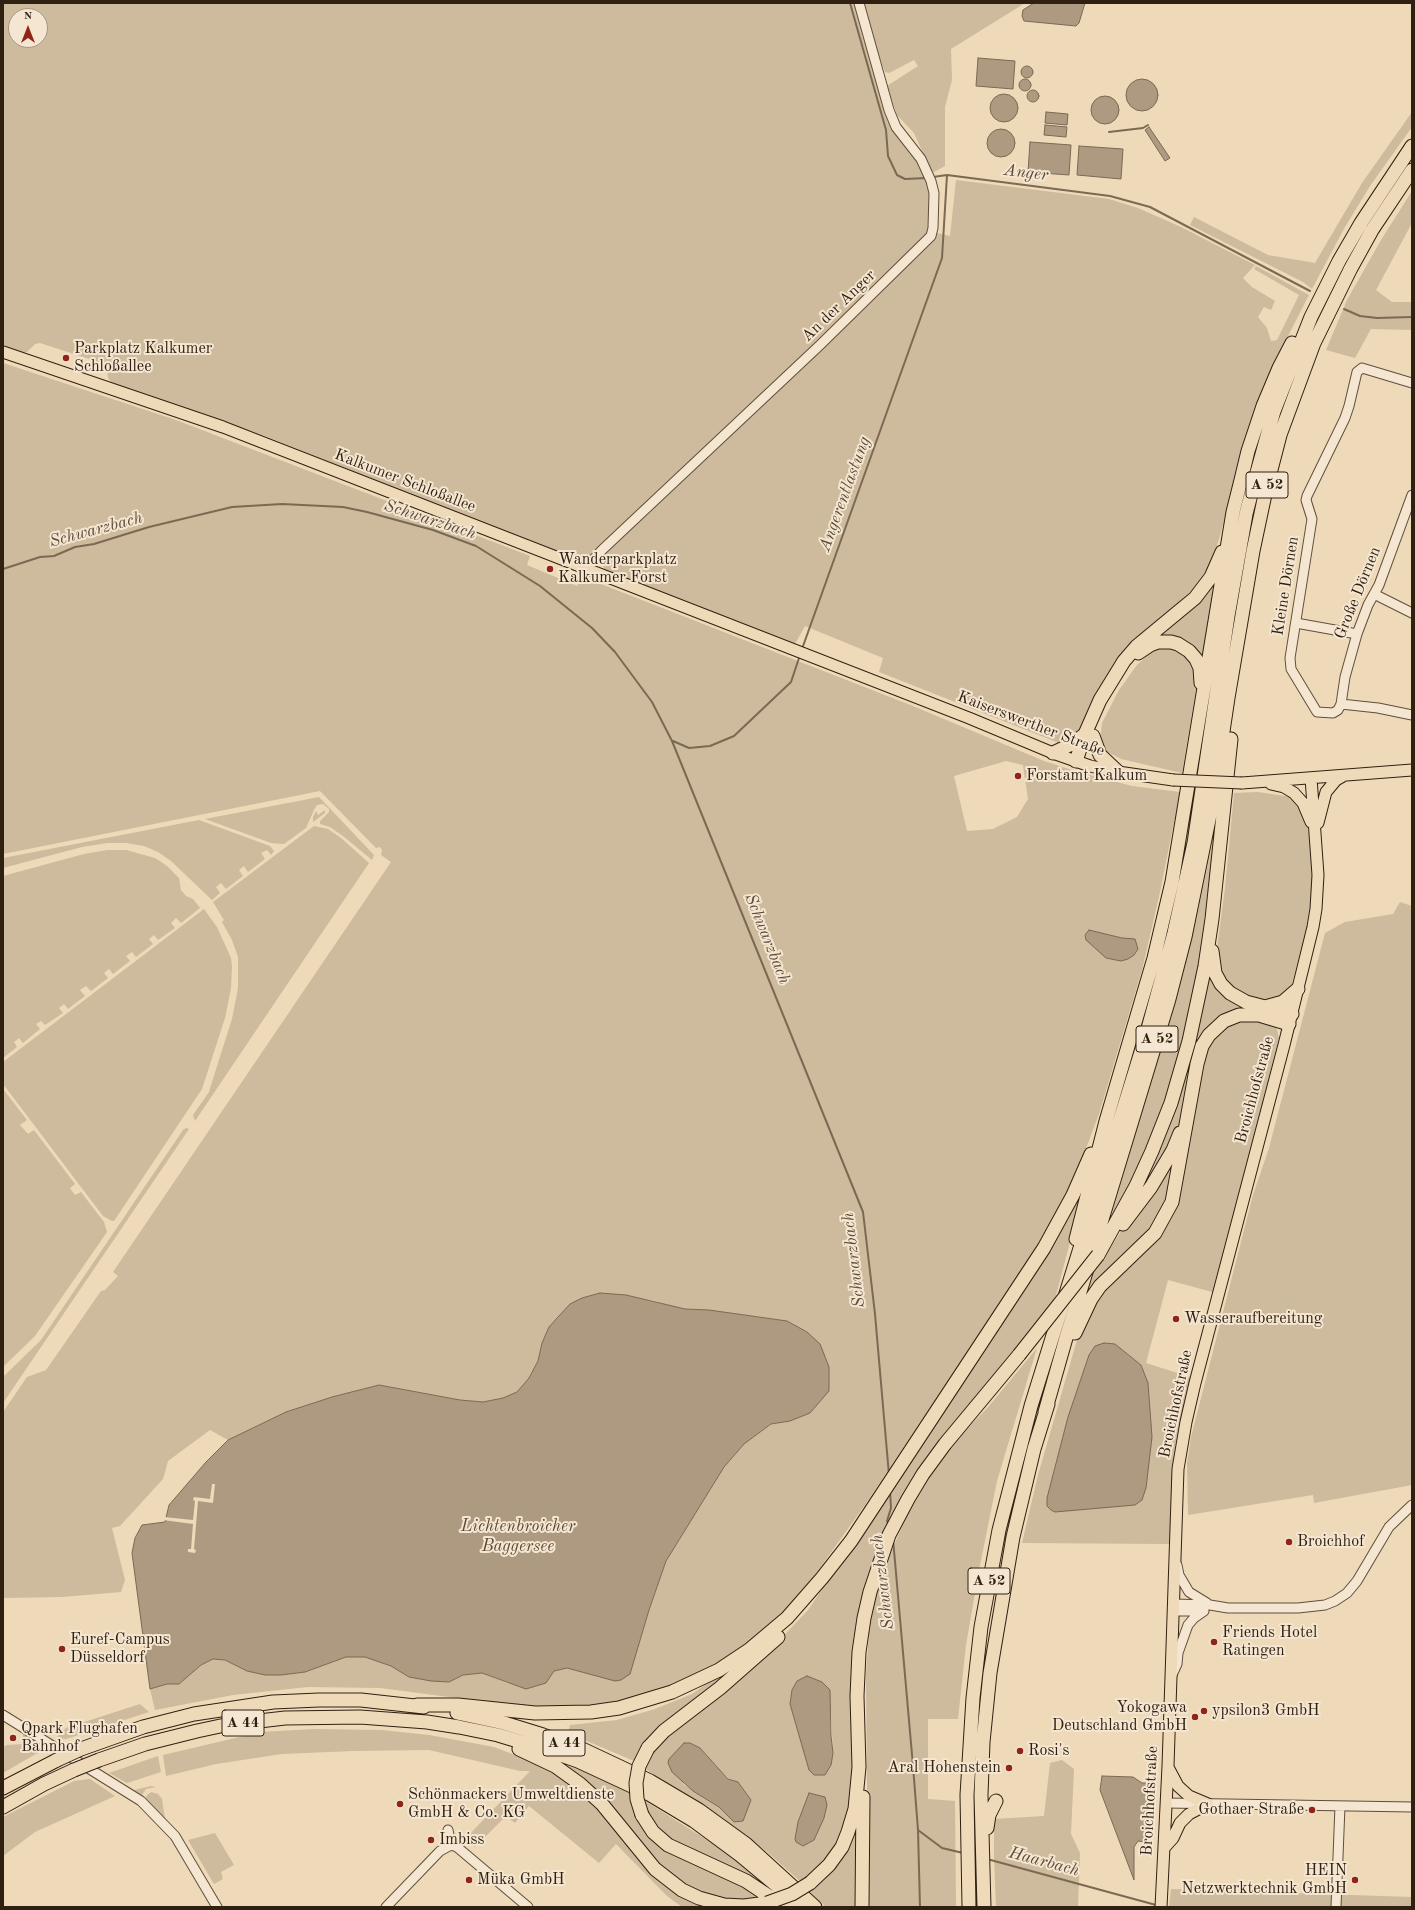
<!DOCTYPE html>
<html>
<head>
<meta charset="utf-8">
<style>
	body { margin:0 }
	#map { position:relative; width:1415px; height:1910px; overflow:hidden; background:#eed9b8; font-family:"Old Standard TT",serif }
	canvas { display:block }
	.frame { position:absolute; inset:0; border:4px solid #302012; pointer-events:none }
	.north { position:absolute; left:8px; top:8px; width:40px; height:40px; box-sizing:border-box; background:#f4e6d1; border:1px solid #a69785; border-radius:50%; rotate:0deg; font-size:11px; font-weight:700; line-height:16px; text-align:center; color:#302012 }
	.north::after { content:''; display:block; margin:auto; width:14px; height:18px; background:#8f2418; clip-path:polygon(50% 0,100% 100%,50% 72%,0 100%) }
</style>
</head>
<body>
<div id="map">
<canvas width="1415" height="1910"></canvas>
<div class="frame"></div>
<div class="north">N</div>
</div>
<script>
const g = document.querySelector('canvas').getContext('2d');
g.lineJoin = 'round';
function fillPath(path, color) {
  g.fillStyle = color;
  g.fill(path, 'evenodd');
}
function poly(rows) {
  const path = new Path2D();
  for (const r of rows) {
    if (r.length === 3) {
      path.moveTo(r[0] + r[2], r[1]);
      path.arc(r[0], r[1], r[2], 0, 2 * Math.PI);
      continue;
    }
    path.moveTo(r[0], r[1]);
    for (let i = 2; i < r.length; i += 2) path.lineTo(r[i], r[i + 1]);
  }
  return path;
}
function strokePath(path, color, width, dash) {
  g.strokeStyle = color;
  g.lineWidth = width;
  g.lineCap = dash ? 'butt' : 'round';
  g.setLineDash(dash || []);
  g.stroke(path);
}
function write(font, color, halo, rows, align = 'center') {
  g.font = font + ' "Old Standard TT",serif';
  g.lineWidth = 4;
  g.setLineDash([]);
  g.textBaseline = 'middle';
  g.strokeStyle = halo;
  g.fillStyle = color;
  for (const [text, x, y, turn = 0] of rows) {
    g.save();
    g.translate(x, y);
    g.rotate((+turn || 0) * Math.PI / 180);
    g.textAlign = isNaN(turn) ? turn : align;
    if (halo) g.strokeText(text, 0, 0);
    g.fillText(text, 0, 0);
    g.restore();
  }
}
fillPath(poly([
	[3,3,1025,3,951,49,952,80,945,107,945,166,932,173,914,133,897,115,887,86,918,66,914,60,889,73,885,72,875,45,893,129,920,163,930,185,931,216,928,231,950,236,956,180,1109,199,1138,208,1181,227,1255,265,1243,278,1252,287,1275,301,1271,310,1264,307,1258,317,1267,328,1271,341,1277,340,1299,295,1254,269,1256,266,1309,295,1289,334,1255,413,1242,449,1220,536,1212,562,1192,590,1121,655,1082,729,1071,738,1059,743,879,672,883,658,805,626,795,644,605,571,602,562,605,555,598,551,585,559,574,559,265,436,113,384,108,378,107,367,105,364,40,343,35,344,27,352,23,353,3,347],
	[16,16,40,16,40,40,16,40],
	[1412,112,1412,127,1370,186,1345,227,1312,289,1303,282,1190,225,1194,217,1268,255,1315,263,1362,183],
	[1412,191,1412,223,1376,290,1392,302,1412,302,1412,330,1371,329,1355,358,1326,350,1347,300,1381,240],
	[3,363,176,420,530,556,527,565,577,586,583,577,913,706,1044,761,1078,772,1132,786,1180,792,1160,892,1142,970,1099,1114,1079,1167,1060,1208,1018,1276,959,1365,865,1505,814,1576,790,1605,769,1626,721,1662,695,1676,667,1687,616,1702,587,1706,526,1707,380,1688,308,1687,233,1695,155,1710,150,1689,167,1684,179,1684,201,1665,213,1659,225,1660,247,1671,265,1675,281,1675,305,1672,346,1657,365,1657,388,1663,409,1677,449,1682,463,1675,482,1673,507,1683,546,1683,554,1671,561,1669,567,1668,589,1673,649,1610,666,1561,724,1467,744,1444,772,1424,790,1421,807,1332,787,1321,709,1310,685,1309,670,1307,655,1301,620,1295,570,1304,549,1327,542,1343,538,1361,529,1378,517,1392,503,1398,483,1402,460,1400,379,1385,332,1397,286,1412,228,1440,210,1430,168,1461,163,1479,120,1526,112,1528,125,1580,121,1592,62,1597,3,1598,3,1412,27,1377,46,1370,101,1291,105,1290,118,1276,113,1272,391,862,381,855,382,850,380,847,376,848,320,791,3,854],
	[1006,761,1023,765,1028,799,1017,817,993,829,967,831,954,776],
	[1218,570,1204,671,1196,654,1150,642],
	[1162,648,1175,649,1186,655,1193,666,1197,683,1182,773,1121,759,1104,750,1100,741,1102,723,1119,690,1137,665,1151,652],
	[1258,792,1292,797,1299,805,1307,823,1310,841,1314,888,1311,915,1291,987,1286,994,1267,1003,1238,995,1220,974,1216,955,1225,888,1234,793],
	[319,797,374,855,372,860,343,836,330,827,320,824,320,821,329,812,329,809,323,804,317,805,314,810,306,828,284,844,271,843,205,819],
	[1220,808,1203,951,1176,1072,1147,1152,1110,1220,1175,1001,1195,925],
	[325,810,325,813,313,822,313,817,316,811,318,815],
	[199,820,270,846,274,851,271,855,267,850,261,853,265,859,248,872,244,866,239,870,243,876,226,889,221,883,216,887,220,893,212,900,171,861,158,852,144,846,126,843,107,843,82,847,3,868,3,858],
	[314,826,328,829,341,838,369,863,195,1121,193,1115,209,1092,212,1082,232,1019,238,988,238,957,232,940,222,922,224,920,213,902],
	[107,850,126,850,155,858,167,866,179,878,181,890,186,896,193,899,200,908,181,923,176,918,171,923,175,928,158,940,154,935,149,939,153,944,136,957,132,952,126,956,130,961,113,974,109,969,104,973,108,978,91,991,86,986,80,990,85,996,68,1009,64,1004,59,1008,63,1013,45,1025,41,1021,36,1024,40,1029,23,1043,19,1038,14,1042,17,1047,3,1058,3,876,84,854],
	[1400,902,1412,906,1412,1485,1314,1503,1313,1495,1188,1515,1187,1463,1191,1437,1253,1195,1269,1148,1325,933,1345,922,1393,914],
	[204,909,217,927,231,958,232,967,231,988,225,1018,202,1089,114,1221,112,1221,103,1216,3,1084,3,1062],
	[1211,966,1250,1006,1213,1024,1175,1139,1137,1200,1165,1137,1181,1092,1196,1041],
	[1251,1018,1276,1026,1279,1038,1216,1293,1168,1280,1146,1363,1193,1378,1175,1461,1170,1544,1022,1543,1038,1475,1077,1340,1090,1311,1103,1289,1154,1239,1193,1118,1207,1044,1225,1024],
	[1115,1344,1141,1365,1089,1355],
	[3,1089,27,1120,20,1125,28,1134,34,1130,75,1184,70,1188,75,1195,81,1192,104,1222,107,1232,35,1336,3,1367],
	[186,1128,189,1129,3,1403,3,1377,41,1340,183,1130],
	[1181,1140,1163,1217,1084,1306,1093,1274],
	[1088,1174,1055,1299,941,1441,872,1566,853,1794,842,1835,823,1865,801,1882,766,1851,724,1819,647,1770,645,1768,651,1750,770,1650,808,1610,848,1551],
	[797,1681,831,1710,833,1753,806,1755,790,1704,792,1690],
	[700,1748,729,1779,738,1782,751,1800,734,1822,719,1807,683,1784],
	[1037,1348,997,1481,979,1570,966,1645,958,1719,928,1719,928,1799,955,1801,956,1907,868,1907,866,1673,870,1619,883,1571,907,1515,927,1480,949,1448,989,1406],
	[760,1646,644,1744,634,1761,568,1733,570,1725,617,1720,655,1709,692,1694],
	[140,1704,149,1712,66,1739,56,1738,66,1728],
	[314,1729,381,1730,429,1735,494,1747,533,1762,549,1770,575,1787,598,1810,660,1882,679,1897,700,1907,682,1907,667,1896,616,1844,599,1863,529,1806,515,1823,506,1816,475,1847,466,1838,530,1771,520,1771,429,1750,353,1751,282,1754,216,1764,166,1776,163,1755,261,1732],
	[23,1733,37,1741,41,1751,3,1773,3,1747,7,1745,23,1744],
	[158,1756,161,1772,127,1783,109,1773],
	[549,1757,581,1769,630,1791,637,1816,730,1879,763,1897,739,1900,723,1899,703,1895,685,1886,665,1872],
	[1062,1760,1074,1769,1071,1834,1080,1853,1078,1907,996,1907,994,1856,994,1819,1044,1816,1050,1763],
	[90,1779,115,1796,35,1832,3,1856,3,1817,74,1781],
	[151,1786,156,1787,146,1789,140,1798,130,1791],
	[151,1792,158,1794,162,1799,165,1819,145,1801,147,1795],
	[642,1799,715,1845,780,1894,774,1896,686,1851,653,1826],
	[858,1823,860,1907,826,1907,810,1892,820,1884,839,1862,849,1846],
	[215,1833,234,1865,221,1872,223,1879,214,1884,188,1840],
	[1171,1889,1412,1897,1412,1907,1169,1907]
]), '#ceba9c');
const water = poly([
	[1034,3,1085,3,1079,23,1076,26,1024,21,1022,16,1023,10,1034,3],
	[978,58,1015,61,1013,89,976,86,978,58],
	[1027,72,6],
	[1142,95,16],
	[1025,85,6],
	[1033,96,6],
	[1004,108,14],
	[1105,110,14],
	[1046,112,1068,114,1067,125,1045,123,1046,112],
	[1045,125,1067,127,1066,137,1044,135,1045,125],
	[1149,127,1170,158,1165,161,1145,130,1149,127],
	[1001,143,14],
	[1030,142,1071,145,1069,175,1028,172,1030,142],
	[1079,146,1123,149,1121,179,1077,175,1079,146],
	[1089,930,1122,938,1135,939,1138,949,1134,955,1128,959,1121,961,1106,958,1086,940,1085,935,1089,930],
	[600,1293,626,1295,685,1309,709,1310,787,1321,807,1332,820,1344,829,1367,829,1391,810,1413,790,1421,771,1424,744,1444,724,1467,666,1561,649,1610,630,1674,621,1680,615,1681,567,1668,554,1671,546,1683,526,1689,482,1673,463,1675,449,1682,431,1681,409,1677,391,1666,365,1657,346,1657,305,1672,281,1675,265,1675,247,1671,225,1660,213,1659,201,1665,179,1684,167,1684,150,1689,132,1553,135,1538,142,1525,165,1522,169,1505,206,1462,228,1440,286,1412,332,1397,379,1385,460,1400,483,1402,503,1398,517,1392,529,1378,538,1361,542,1343,549,1327,558,1317,570,1304,582,1298,600,1293],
	[1104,1343,1115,1344,1141,1365,1148,1383,1152,1437,1146,1488,1142,1500,1135,1505,1055,1512,1051,1510,1047,1506,1047,1498,1068,1417,1089,1355,1095,1346,1104,1343],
	[807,1676,822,1682,830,1690,831,1736,833,1753,831,1765,825,1775,814,1775,809,1770,790,1704,792,1690,797,1681,807,1676],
	[684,1743,690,1743,700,1748,728,1779,738,1782,751,1800,743,1821,734,1822,719,1807,693,1791,672,1772,668,1763,669,1759,684,1743],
	[1102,1776,1133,1777,1142,1783,1150,1783,1150,1838,1146,1842,1138,1841,1134,1847,1134,1880,1100,1790,1102,1776],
	[809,1793,825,1797,827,1805,824,1818,814,1840,803,1846,796,1842,795,1839,798,1822,809,1793]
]);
fillPath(water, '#ad9a80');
strokePath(water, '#7b6954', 1);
fillPath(poly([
	[212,1484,215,1484,213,1503,198,1501,194,1549,196,1550,195,1553,188,1552,188,1549,191,1549,193,1524,163,1520,164,1517,193,1520,195,1501,193,1500,194,1497,210,1499]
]), '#eed9b8');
strokePath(poly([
	[850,3,886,130,888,156,897,175,905,179,927,178],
	[1109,132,1143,128,1148,125],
	[933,177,947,175,1110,196,1150,207,1310,291],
	[1344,309,1360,316,1377,318,1412,317],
	[3,569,40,557,54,556,75,547,94,544,149,527,232,507,282,504,343,507,367,512,433,530,476,546,540,586,592,628,615,652,652,702,672,741,863,1212,875,1314,889,1475],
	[802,649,942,258,947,175],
	[673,741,689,748,710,746,734,736,791,682,800,655],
	[889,1526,887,1521,891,1508,890,1491],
	[893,1539,913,1766,918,1830,920,1907],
	[918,1830,942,1848,963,1853],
	[987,1859,1156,1905]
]), '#7b6954', 2);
const minor = poly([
	[1412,383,1362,368,1357,372,1349,406,1345,418,1307,496,1306,500,1312,519,1290,658,1291,669,1317,712,1333,713,1338,710,1341,704,1378,708,1412,715],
	[586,568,602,550,820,345,931,236,933,228,934,193,931,181,921,159,896,127,889,110,859,3],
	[1374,594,1412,613],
	[1296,623,1357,634],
	[1341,704,1345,677,1357,634,1368,605,1379,585,1412,495],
	[1177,1565,1179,1575,1189,1592,1207,1603],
	[1173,1604,1210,1605,1228,1608,1298,1608,1325,1605,1335,1601,1347,1593,1357,1581,1389,1527,1412,1505],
	[1173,1611,1203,1611],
	[1172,1675,1177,1664,1178,1653,1188,1625,1194,1618,1204,1611],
	[3,1715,141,1801,175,1836,217,1907],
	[1166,1803,1412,1807],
	[448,1830,451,1845],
	[386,1907,440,1851,451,1845,457,1847,528,1907],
	[1336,1907,1340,1806]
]);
const major = poly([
	[3,352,223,427,969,718,1053,753,1090,766,1118,772,1173,780],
	[1242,783,1412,770],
	[1271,784,1284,787,1294,793,1303,803,1311,822],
	[1318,823,1326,792,1336,780,1343,776],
	[1169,1769,1178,1786,1189,1796,1208,1804],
	[1165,1847,1173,1838,1180,1823,1189,1814,1208,1804],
	[1161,1907,1168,1766,1178,1469,1186,1422,1195,1383,1284,1045,1313,927,1316,909,1318,875,1311,778]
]);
const highway = poly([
	[1138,653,1150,645,1158,642,1171,642,1178,644,1189,651,1196,659,1200,668,1201,683],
	[1093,736,1100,755,1118,772],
	[1053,753,1074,743,1085,734],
	[1076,761,1085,734,1100,700,1124,661,1137,646,1195,598,1211,577,1222,552],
	[1212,951,1215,973,1221,984,1230,993,1246,1002,1292,1014],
	[1265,1007,1283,1002,1298,989],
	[1123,1224,1151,1187,1173,1150,1180,1133],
	[1076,1239,1106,1121,1154,958,1172,882,1233,512,1241,480,1248,451,1263,406,1279,368,1292,343],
	[1098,1255,1136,1186,1152,1151,1171,1103,1189,1041,1205,966,1212,919,1231,739],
	[1075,1333,1091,1299,1100,1286,1155,1233,1172,1202,1197,1064,1202,1046,1209,1035,1224,1021,1239,1015,1259,1015,1289,1024],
	[1045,1412,1066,1338,1169,999,1185,937,1212,805,1228,698,1253,551,1267,485,1280,435,1314,343,1351,268,1372,230,1412,170],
	[417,1705,458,1705,535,1713,591,1712,619,1708,672,1692,719,1670,749,1650,787,1618,822,1578,851,1541,1044,1248,1073,1195,1091,1154],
	[457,1713,504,1723,543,1735,580,1748,650,1781,699,1810,746,1844,815,1907],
	[648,1748,664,1731,720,1688,778,1637],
	[81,1749,143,1727,194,1714,273,1702,319,1700,361,1700,424,1707],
	[519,1749,555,1766,580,1784,602,1804,655,1869,682,1890,699,1898,724,1905,744,1906,767,1903],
	[99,1760,145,1744,197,1731,225,1725,285,1718,360,1717,427,1722,459,1727,498,1735,541,1748,578,1761,649,1794,694,1821,740,1855,776,1885,798,1907],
	[3,1788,57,1760],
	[3,1807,44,1784,74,1770],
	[642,1815,653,1832,668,1845,746,1881,785,1907],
	[987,1828,989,1815,996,1801],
	[810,1883,829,1865,842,1847,848,1832,855,1809,859,1767,857,1696,859,1652,864,1618,870,1592,889,1535,908,1499,923,1474,945,1444,1019,1355],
	[862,1907,863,1797],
	[969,1907,967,1795,973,1698,981,1627,999,1530,1031,1406,1146,1036,1174,933,1194,843,1228,616,1246,514,1254,483,1274,411,1311,317,1339,261,1361,223,1412,146],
	[984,1907,981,1795,983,1742,990,1673,1013,1537,1034,1449,1048,1404]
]);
strokePath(minor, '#604e3c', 11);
strokePath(major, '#302012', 13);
strokePath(highway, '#302012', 15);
strokePath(minor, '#f4e6d1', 9);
strokePath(major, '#eed9b8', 11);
strokePath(highway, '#eed9b8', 13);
const majorBridge = poly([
	[1173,780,1242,783]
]);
const highwayBridge = poly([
	[1019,1355,1098,1255],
	[57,1760,81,1749],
	[74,1770,99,1760],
	[642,1815,637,1799,636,1783,639,1766,648,1748],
	[767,1903,792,1894,810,1883]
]);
strokePath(majorBridge, '#302012', 13, []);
strokePath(highwayBridge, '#302012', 15, []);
strokePath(majorBridge, '#eed9b8', 11);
strokePath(highwayBridge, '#eed9b8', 13);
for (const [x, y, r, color] of [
	[66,358,4,"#8f2418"],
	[550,569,4,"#8f2418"],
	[1018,776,4,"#8f2418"],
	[1176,1319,4,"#8f2418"],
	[1289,1542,4,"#8f2418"],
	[1214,1642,4,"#8f2418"],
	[62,1649,4,"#8f2418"],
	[1204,1711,4,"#8f2418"],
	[1195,1717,4,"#8f2418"],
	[13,1738,4,"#8f2418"],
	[1020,1751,4,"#8f2418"],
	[1009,1768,4,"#8f2418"],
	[400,1804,4,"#8f2418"],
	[1312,1810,4,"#8f2418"],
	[431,1840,4,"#8f2418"],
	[469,1880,4,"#8f2418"],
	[1355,1880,4,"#8f2418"]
]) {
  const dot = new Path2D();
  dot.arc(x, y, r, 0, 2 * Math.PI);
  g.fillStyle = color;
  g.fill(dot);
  strokePath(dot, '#f4e6d1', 1.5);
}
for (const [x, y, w] of [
	[1267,485,42],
	[1157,1039,42],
	[989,1581,42],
	[243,1723,42],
	[564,1743,42]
]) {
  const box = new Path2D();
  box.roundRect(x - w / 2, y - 13, w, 26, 3);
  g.fillStyle = '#f4e6d1';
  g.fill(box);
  strokePath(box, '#302012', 1);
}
write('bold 15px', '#302012', null, [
	["A 52",1267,485],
	["A 52",1157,1039],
	["A 52",989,1581],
	["A 44",243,1723],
	["A 44",564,1743]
]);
write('16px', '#302012', '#f4e6d1', [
	["An der Anger",839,306,-44],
	["Kalkumer Schloßallee",405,481,21],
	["Kleine Dörnen",1286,586,-81],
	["Große Dörnen",1358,593,-68],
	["Kaiserswerther Straße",1031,724,21],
	["Broichhofstraße",1255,1090,-75],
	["Broichhofstraße",1176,1404,-78],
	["Broichhofstraße",1150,1801,-87]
]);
write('16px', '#302012', '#f4e6d1', [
	["Parkplatz Kalkumer",74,349],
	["Schloßallee",74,367],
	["Wanderparkplatz",558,560],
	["Kalkumer Forst",558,578],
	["Forstamt Kalkum",1026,776],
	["Wasseraufbereitung",1184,1319],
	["Broichhof",1297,1542],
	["Friends Hotel",1222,1633],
	["Ratingen",1222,1651],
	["Euref-Campus",70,1640],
	["Düsseldorf",70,1658],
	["Yokogawa",1187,1708,"right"],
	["Deutschland GmbH",1187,1726,"right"],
	["ypsilon3 GmbH",1212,1711],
	["Qpark Flughafen",21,1729],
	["Bahnhof",21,1747],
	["Rosi's",1028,1751],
	["Aral Hohenstein",1001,1768,"right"],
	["Schönmackers Umweltdienste",408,1795],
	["GmbH & Co. KG",408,1813],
	["Gothaer Straße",1304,1810,"right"],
	["Imbiss",439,1840],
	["HEIN",1347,1871,"right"],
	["Netzwerktechnik GmbH",1347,1889,"right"],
	["Müka GmbH",477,1880]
], 'left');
write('italic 17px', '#5c4b38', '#f4e6d1', [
	["Anger",1026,173,7],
	["Angerentlastung",845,494,-70],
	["Schwarzbach",430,520,18],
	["Schwarzbach",96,530,-15],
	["Schwarzbach",767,939,68],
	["Schwarzbach",854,1260,-97],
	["Lichtenbroicher",518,1527],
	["Baggersee",518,1547],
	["Schwarzbach",883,1582,-97],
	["Haarbach",1044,1862,15]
]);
</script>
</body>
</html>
